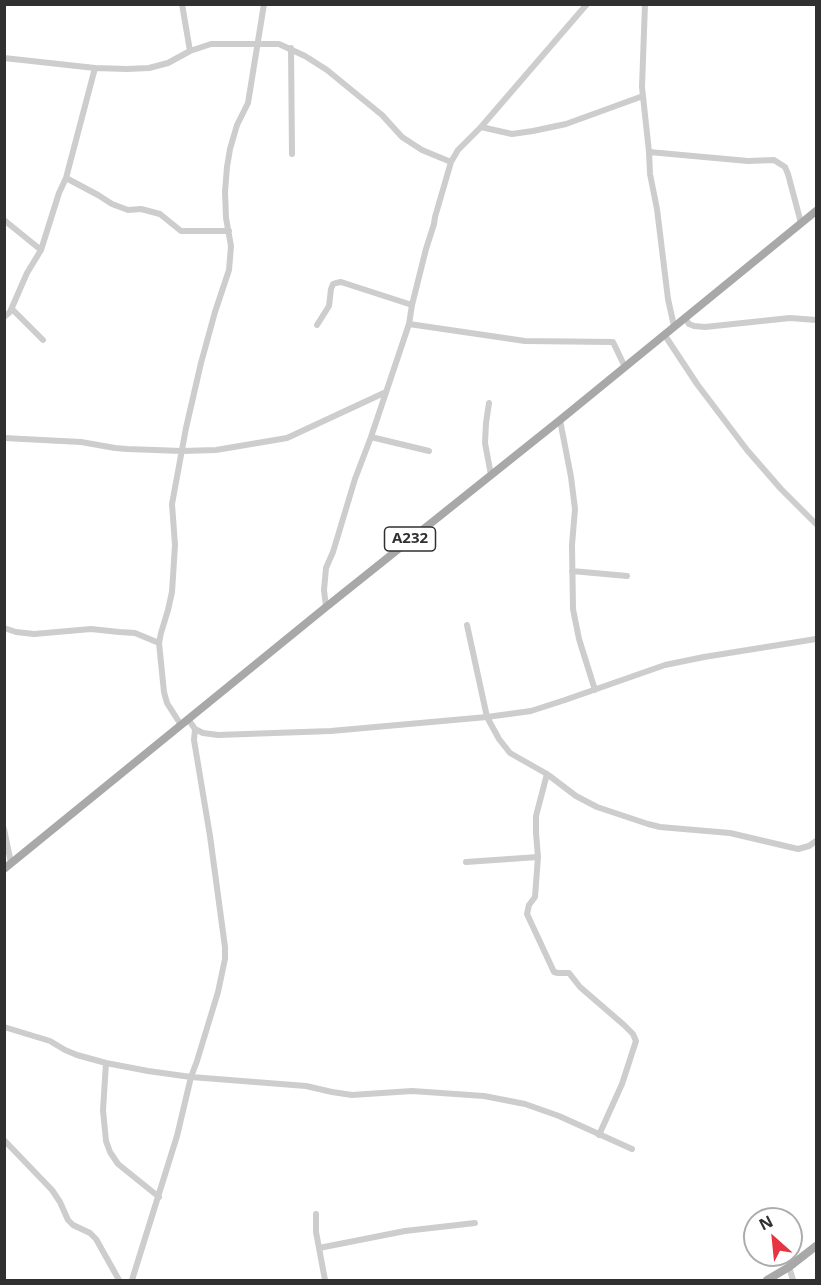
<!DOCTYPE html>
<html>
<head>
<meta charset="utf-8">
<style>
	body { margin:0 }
	#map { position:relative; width:821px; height:1285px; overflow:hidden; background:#fff; font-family:"Open Sans",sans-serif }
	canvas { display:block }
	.frame { position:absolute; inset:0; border:6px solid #303030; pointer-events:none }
	.north { position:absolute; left:743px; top:1207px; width:60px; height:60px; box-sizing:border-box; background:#fff; border:2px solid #acacac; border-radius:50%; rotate:333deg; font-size:16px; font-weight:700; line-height:24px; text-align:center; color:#303030 }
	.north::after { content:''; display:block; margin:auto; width:21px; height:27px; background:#e63443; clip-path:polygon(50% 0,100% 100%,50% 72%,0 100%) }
</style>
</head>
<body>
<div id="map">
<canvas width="821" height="1285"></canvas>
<div class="frame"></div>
<div class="north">N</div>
</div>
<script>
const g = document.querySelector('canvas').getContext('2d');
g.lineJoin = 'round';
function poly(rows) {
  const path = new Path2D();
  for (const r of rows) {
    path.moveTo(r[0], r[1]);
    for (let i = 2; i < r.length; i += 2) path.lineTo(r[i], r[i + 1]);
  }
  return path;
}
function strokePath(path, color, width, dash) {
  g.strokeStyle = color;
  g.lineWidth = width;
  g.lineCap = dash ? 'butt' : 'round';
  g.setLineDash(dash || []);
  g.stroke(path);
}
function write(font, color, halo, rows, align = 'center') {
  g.font = font + ' "Open Sans",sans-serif';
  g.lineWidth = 6;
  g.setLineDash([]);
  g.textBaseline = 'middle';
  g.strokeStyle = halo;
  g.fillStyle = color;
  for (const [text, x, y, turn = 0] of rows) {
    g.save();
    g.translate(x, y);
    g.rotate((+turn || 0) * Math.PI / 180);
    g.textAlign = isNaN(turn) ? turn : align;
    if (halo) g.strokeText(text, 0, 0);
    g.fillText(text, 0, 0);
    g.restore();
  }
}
strokePath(poly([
	[182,4,190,51],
	[645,4,642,87,649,152,650,174,657,209,668,299,674,326],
	[291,48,292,154],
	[4,58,95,68,127,69,149,68,168,63,190,51,211,44,279,44,305,56,327,70,382,115,402,137,422,150,451,162],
	[481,127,512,134,533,131,566,124,643,96],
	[649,152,748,161,774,160,785,167,788,174,801,223],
	[66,178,98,195,112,204,128,210,141,209,160,214,181,231,229,231],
	[4,220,41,250],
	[12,309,43,340],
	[4,317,10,312,27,273,41,250,59,193,66,178,95,68],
	[685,318,689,324,694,326,705,327,790,318,816,320],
	[409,324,525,341,613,342,625,367],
	[317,325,329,306,331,289,333,284,336,283,341,282,412,305],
	[664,334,697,384,747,450,781,489,816,524],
	[489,403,486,423,485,443,491,475],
	[560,420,571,477,575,509,572,545,573,609,579,639,595,690],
	[371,437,429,451],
	[4,438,81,442,115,448,127,449,182,451,216,450,287,438,386,392],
	[572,571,627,576],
	[326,607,324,590,326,568,333,552,355,479,371,437,409,324,412,305,426,249,434,224,435,217,451,162,458,150,481,127,587,4],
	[467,625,487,717,499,739,510,753,547,774,576,796,597,807,648,824,660,827,730,833,798,849,809,846,816,841],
	[4,628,16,632,34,634,91,629,119,632,135,633,159,643],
	[188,719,195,729,203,733,218,735,331,731,487,717,531,711,565,700,665,665,704,657,816,639],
	[181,725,167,703,164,692,159,643,161,633,168,610,172,592,175,545,172,504,186,428,201,363,215,312,229,270,231,246,226,218,225,192,227,167,230,149,237,125,248,103,264,4],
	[547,774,536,816,536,833,538,857,535,897,529,905,527,914,554,972,558,973,569,973,580,987,624,1025,633,1034,636,1041,622,1084,599,1135],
	[4,829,11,863],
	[466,862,538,857],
	[4,1027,50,1041,65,1050,77,1055,106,1063,148,1071,191,1077,306,1086,332,1092,352,1095,412,1091,484,1096,525,1104,559,1116,632,1149],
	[106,1063,103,1110,106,1141,110,1152,118,1164,159,1197],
	[4,1140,52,1190,60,1202,68,1220,73,1225,90,1233,96,1239,119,1280],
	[316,1214,316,1232,325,1280],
	[319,1248,405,1231,475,1223],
	[789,1267,793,1280],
	[132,1280,177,1136,191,1077,197,1061,218,992,225,959,225,947,210,836,194,740,195,729]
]), '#cdcdcd', 6);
strokePath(poly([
	[4,869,326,607,560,420,816,211],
	[767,1280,789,1267,816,1246]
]), '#a8a8a8', 8);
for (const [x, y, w] of [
	[410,539,51]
]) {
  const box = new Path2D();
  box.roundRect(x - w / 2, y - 12, w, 24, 4.5);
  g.fillStyle = '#fff';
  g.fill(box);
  strokePath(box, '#303030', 1.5);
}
write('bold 15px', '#303030', null, [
	["A232",410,539]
]);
</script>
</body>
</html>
